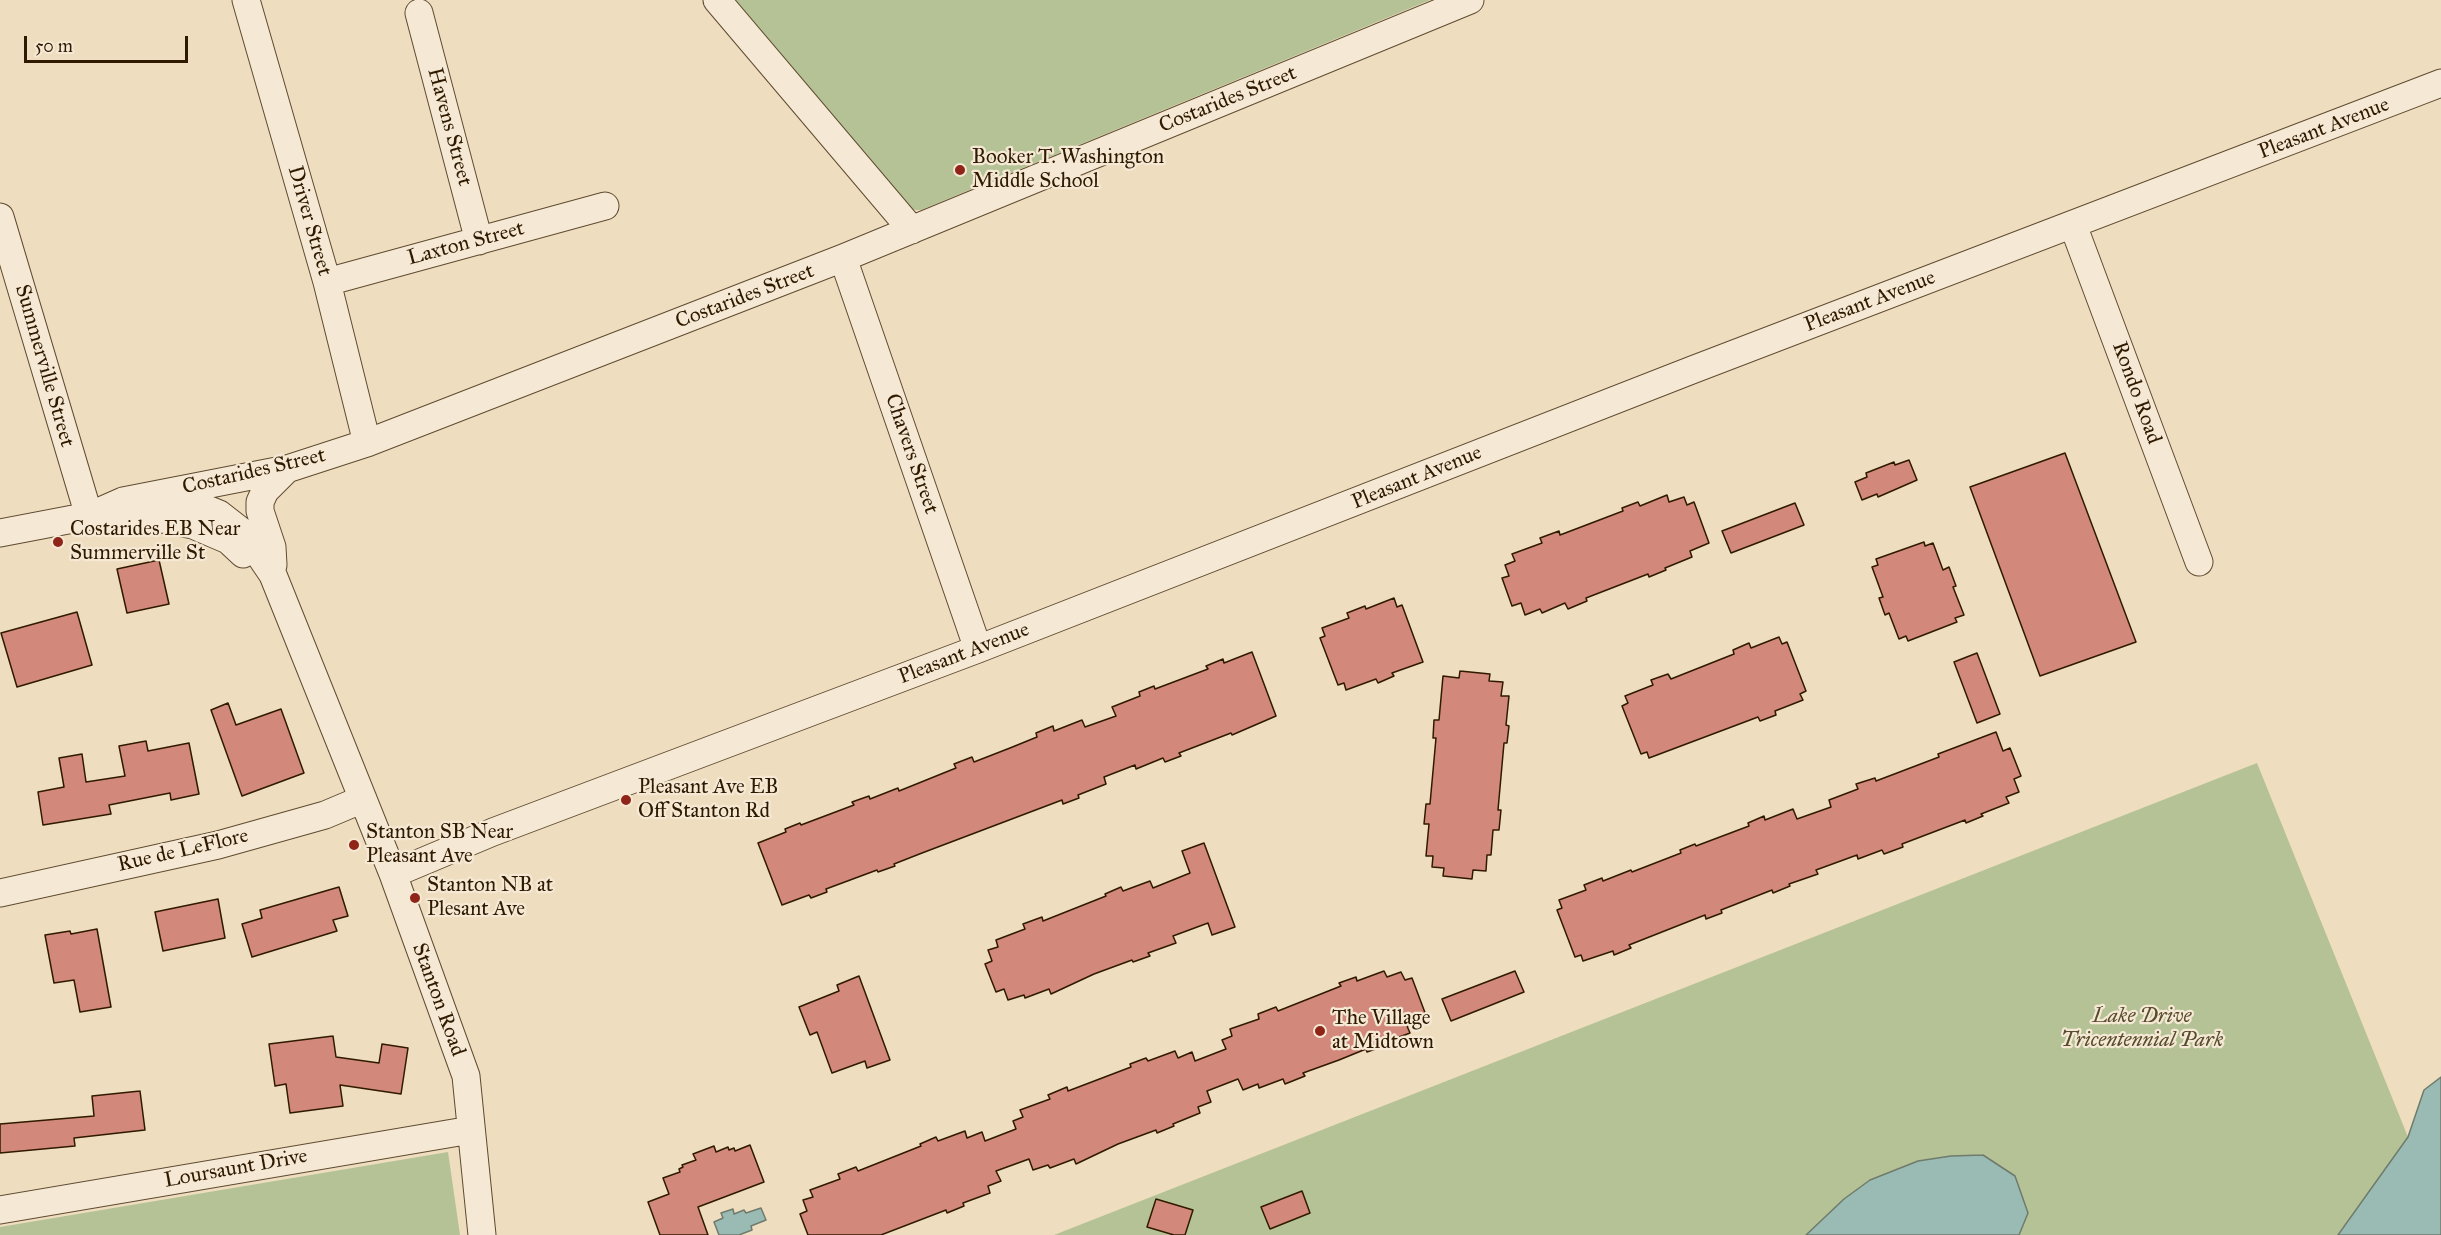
<!DOCTYPE html>
<html>
<head>
<meta charset="utf-8">
<style>
	body { margin:0 }
	#map { position:relative; width:2441px; height:1235px; overflow:hidden; background:#efddbf; font-family:"IM FELL Great Primer",serif }
	canvas { display:block }
	.scale { position:absolute; left:24px; top:36px; width:164px; height:27px; box-sizing:border-box; border:3px solid #2f1a00; border-top:0; padding-left:8px; font-size:18px; line-height:21px; white-space:nowrap; color:#2f1a00; -webkit-text-stroke:4px #f5e9d5; paint-order:stroke }
</style>
</head>
<body>
<div id="map">
<canvas width="2441" height="1235"></canvas>
<div class="scale">50 m</div>
</div>
<script>
const g = document.querySelector('canvas').getContext('2d');
g.lineJoin = 'round';
function fillPath(path, color) {
  g.fillStyle = color;
  g.fill(path, 'evenodd');
}
function poly(rows) {
  const path = new Path2D();
  for (const r of rows) {
    path.moveTo(r[0], r[1]);
    for (let i = 2; i < r.length; i += 2) path.lineTo(r[i], r[i + 1]);
  }
  return path;
}
function strokePath(path, color, width, dash) {
  g.strokeStyle = color;
  g.lineWidth = width;
  g.lineCap = dash ? 'butt' : 'round';
  g.setLineDash(dash || []);
  g.stroke(path);
}
function write(font, color, halo, rows, align = 'center') {
  g.font = font + ' "IM FELL Great Primer",serif';
  g.lineWidth = 4.5;
  g.setLineDash([]);
  g.textBaseline = 'middle';
  g.strokeStyle = halo;
  g.fillStyle = color;
  for (const [text, x, y, turn = 0] of rows) {
    g.save();
    g.translate(x, y);
    g.rotate((+turn || 0) * Math.PI / 180);
    g.textAlign = isNaN(turn) ? turn : align;
    if (halo) g.strokeText(text, 0, 0);
    g.fillText(text, 0, 0);
    g.restore();
  }
}
fillPath(poly([
	[730,0,1430,0,921,210,915,210,910,208],
	[2257,763,2408,1137,2338,1235,1054,1235],
	[448,1152,460,1235,0,1235,0,1227]
]), '#b5c295');
const water = poly([
	[2441,1077,2441,1235,2338,1235,2408,1137,2424,1090,2441,1077],
	[1983,1155,2015,1176,2028,1213,2019,1235,1806,1235,1844,1199,1870,1180,1918,1161,1951,1156,1983,1155],
	[761,1208,766,1220,751,1226,752,1230,739,1235,719,1235,714,1222,723,1218,721,1213,733,1209,734,1214,744,1210,746,1213,761,1208]
]);
fillPath(water, '#9abbb4');
strokePath(water, '#6f7b6c', 1.5);
const building = poly([
	[2065,453,2136,642,2040,676,1970,487,2065,453],
	[1909,460,1917,480,1878,497,1877,494,1862,500,1855,482,1867,477,1866,473,1894,462,1895,465,1909,460],
	[1667,495,1669,502,1684,497,1687,505,1694,502,1709,543,1690,551,1692,557,1665,568,1666,570,1649,577,1648,574,1586,598,1587,601,1568,609,1565,603,1542,613,1540,609,1525,615,1521,603,1512,606,1502,578,1509,576,1505,565,1515,561,1512,554,1542,543,1540,538,1559,531,1560,535,1623,511,1622,508,1638,502,1640,506,1667,495],
	[1795,503,1804,525,1731,553,1722,531,1795,503],
	[1924,542,1925,546,1933,543,1943,570,1949,567,1956,586,1953,587,1964,615,1955,618,1957,622,1908,641,1906,636,1899,639,1889,613,1885,615,1879,598,1883,597,1872,567,1878,565,1876,559,1924,542],
	[159,560,169,604,127,613,117,569,159,560],
	[1394,598,1397,607,1402,605,1423,662,1392,673,1394,676,1378,683,1376,679,1346,690,1344,683,1338,685,1320,638,1325,636,1322,628,1349,618,1347,613,1365,606,1366,609,1394,598],
	[77,612,92,665,17,687,1,633,77,612],
	[1779,637,1782,644,1787,642,1806,691,1800,694,1803,700,1775,711,1776,715,1760,721,1758,717,1649,758,1647,752,1641,754,1622,706,1628,703,1625,696,1653,685,1651,680,1668,674,1671,679,1734,654,1733,650,1749,643,1751,648,1779,637],
	[1252,652,1276,716,1232,735,1231,733,1179,753,1181,756,1165,762,1163,758,1136,769,1135,765,1104,777,1106,784,1078,795,1079,798,1063,804,1062,800,922,853,894,864,895,866,878,872,877,870,826,889,827,892,811,898,809,895,782,905,758,843,786,832,785,829,800,823,801,825,854,805,852,802,869,796,870,799,898,788,899,791,956,768,954,764,972,757,974,762,1010,748,1037,737,1036,733,1053,726,1054,731,1082,720,1085,727,1116,716,1112,707,1140,696,1139,692,1154,686,1155,689,1208,669,1206,666,1223,659,1224,663,1252,652],
	[1977,653,2000,714,1977,723,1954,662,1977,653],
	[1460,671,1490,674,1489,681,1503,682,1501,696,1509,696,1506,725,1509,726,1507,743,1504,743,1498,810,1501,810,1499,830,1493,830,1491,855,1487,855,1486,871,1473,870,1472,879,1443,876,1444,868,1432,867,1433,856,1426,856,1429,824,1424,824,1426,804,1430,804,1436,738,1433,738,1434,720,1439,720,1443,676,1459,678,1460,671],
	[228,703,236,725,281,709,304,773,242,796,211,710,228,703],
	[1996,732,2003,751,2010,748,2021,776,2014,779,2019,792,2006,797,2009,803,1981,814,1983,816,1966,823,1965,820,1902,844,1903,847,1884,854,1882,850,1858,859,1857,855,1816,870,1818,874,1789,884,1790,886,1773,893,1772,890,1721,910,1722,913,1706,919,1705,915,1629,945,1631,948,1614,955,1613,951,1583,961,1581,955,1575,957,1557,910,1562,908,1559,900,1586,890,1584,885,1602,878,1603,881,1631,870,1632,872,1681,853,1680,850,1695,844,1696,846,1749,826,1748,823,1764,816,1765,820,1793,809,1797,819,1831,807,1829,800,1858,789,1856,784,1875,778,1876,781,1939,757,1938,754,1996,732],
	[146,741,148,751,189,743,199,794,171,800,170,793,109,805,111,814,43,825,38,792,64,787,59,758,82,754,86,782,125,776,119,746,146,741],
	[1204,843,1235,927,1212,935,1208,923,1173,936,1176,943,1148,953,1150,956,1133,962,1132,960,1094,974,1051,994,1049,989,1025,998,1024,995,1008,1000,1004,989,996,992,985,964,992,961,988,950,998,947,996,940,1025,929,1023,924,1042,917,1043,921,1106,896,1105,894,1121,887,1123,891,1150,881,1153,888,1190,873,1182,851,1204,843],
	[339,887,348,916,333,920,337,931,252,957,242,924,262,918,260,910,339,887],
	[218,899,225,938,163,951,155,912,218,899],
	[97,929,111,1007,80,1012,74,980,54,983,45,935,70,931,71,934,97,929],
	[1384,971,1387,977,1401,972,1405,980,1412,978,1427,1018,1407,1026,1410,1033,1383,1043,1384,1046,1367,1052,1366,1049,1339,1060,1303,1073,1305,1076,1285,1084,1283,1079,1259,1088,1258,1084,1243,1090,1238,1079,1207,1091,1211,1102,1198,1107,1200,1113,1173,1124,1174,1126,1157,1133,1156,1130,1118,1144,1076,1164,1074,1159,1050,1168,1048,1165,1033,1170,1029,1159,996,1171,1001,1181,988,1186,990,1193,963,1203,964,1206,947,1213,946,1210,881,1235,808,1235,800,1214,807,1211,803,1200,813,1197,810,1190,840,1179,838,1174,856,1167,858,1171,921,1146,920,1144,936,1137,938,1141,965,1131,967,1138,982,1132,985,1141,1016,1129,1013,1121,1023,1117,1020,1110,1050,1099,1048,1095,1067,1087,1068,1091,1131,1067,1130,1064,1146,1058,1148,1061,1175,1051,1178,1058,1192,1052,1195,1061,1226,1049,1222,1040,1232,1036,1230,1029,1259,1019,1258,1014,1276,1007,1278,1011,1341,986,1339,983,1356,977,1357,981,1384,971],
	[1515,971,1524,992,1451,1021,1442,999,1515,971],
	[859,976,890,1060,867,1068,865,1061,832,1073,817,1032,810,1035,799,1007,839,991,837,985,859,976],
	[333,1036,336,1057,379,1063,382,1044,408,1048,401,1094,340,1085,343,1106,290,1113,286,1084,275,1086,269,1044,333,1036],
	[140,1091,145,1130,74,1138,75,1146,0,1153,0,1124,94,1116,92,1096,140,1091],
	[750,1145,764,1182,698,1207,708,1235,660,1235,648,1202,669,1194,663,1178,680,1172,679,1169,683,1167,682,1165,696,1160,693,1154,714,1146,716,1152,728,1147,729,1150,734,1148,735,1151,750,1145],
	[1302,1191,1310,1213,1270,1229,1261,1207,1302,1191],
	[1156,1199,1193,1210,1185,1235,1174,1235,1147,1227,1156,1199]
]);
fillPath(building, '#d2887a');
strokePath(building, '#2f1a00', 1.5);
const minor = poly([
	[246,0,327,282,367,443],
	[717,0,912,230],
	[419,13,479,241],
	[0,217,89,516],
	[2073,225,2199,562],
	[843,258,978,649],
	[327,282,605,206],
	[162,500,192,503,219,514,246,535,273,575,393,874,466,1076,482,1235],
	[90,516,127,521,163,519,193,525,228,540,243,554],
	[0,533,89,516,123,501,287,469,367,443,843,258,1470,0],
	[273,565,272,547,260,511,260,502,265,491,287,469],
	[393,874,493,832,978,649,1692,370,2441,83],
	[0,893,218,845,325,815,363,799],
	[0,1210,471,1130]
]);
strokePath(minor, '#5f4b30', 29);
strokePath(minor, '#f5e9d5', 27);
for (const [x, y, r, color] of [
	[960,170,6,"#8f2418"],
	[58,542,6,"#8f2418"],
	[626,800,6,"#8f2418"],
	[354,845,6,"#8f2418"],
	[415,898,6,"#8f2418"],
	[1320,1031,6,"#8f2418"]
]) {
  const dot = new Path2D();
  dot.arc(x, y, r, 0, 2 * Math.PI);
  g.fillStyle = color;
  g.fill(dot);
  strokePath(dot, '#f5e9d5', 2);
}
write('21px', '#2f1a00', '#f5e9d5', [
	["Costarides Street",1228,100,-22],
	["Havens Street",449,127,75],
	["Pleasant Avenue",2324,129,-21],
	["Driver Street",309,221,74],
	["Laxton Street",466,244,-15],
	["Costarides Street",745,297,-21],
	["Pleasant Avenue",1870,302,-21],
	["Summerville Street",44,366,74],
	["Rondo Road",2136,393,70],
	["Chavers Street",911,454,71],
	["Costarides Street",254,472,-13],
	["Pleasant Avenue",1417,478,-22],
	["Pleasant Avenue",964,654,-21],
	["Rue de LeFlore",183,851,-13],
	["Stanton Road",438,1000,70],
	["Loursaunt Drive",236,1169,-10]
]);
write('21px', '#2f1a00', '#f5e9d5', [
	["Booker T. Washington",972,158],
	["Middle School",972,182],
	["Costarides EB Near",70,530],
	["Summerville St",70,554],
	["Pleasant Ave EB",638,788],
	["Off Stanton Rd",638,812],
	["Stanton SB Near",366,833],
	["Pleasant Ave",366,857],
	["Stanton NB at",427,886],
	["Plesant Ave",427,910],
	["The Village",1332,1019],
	["at Midtown",1332,1043]
], 'left');
write('italic 21px', '#574c2d', '#f5e9d5', [
	["Lake Drive",2142,1017],
	["Tricentennial Park",2142,1041]
]);
</script>
</body>
</html>
